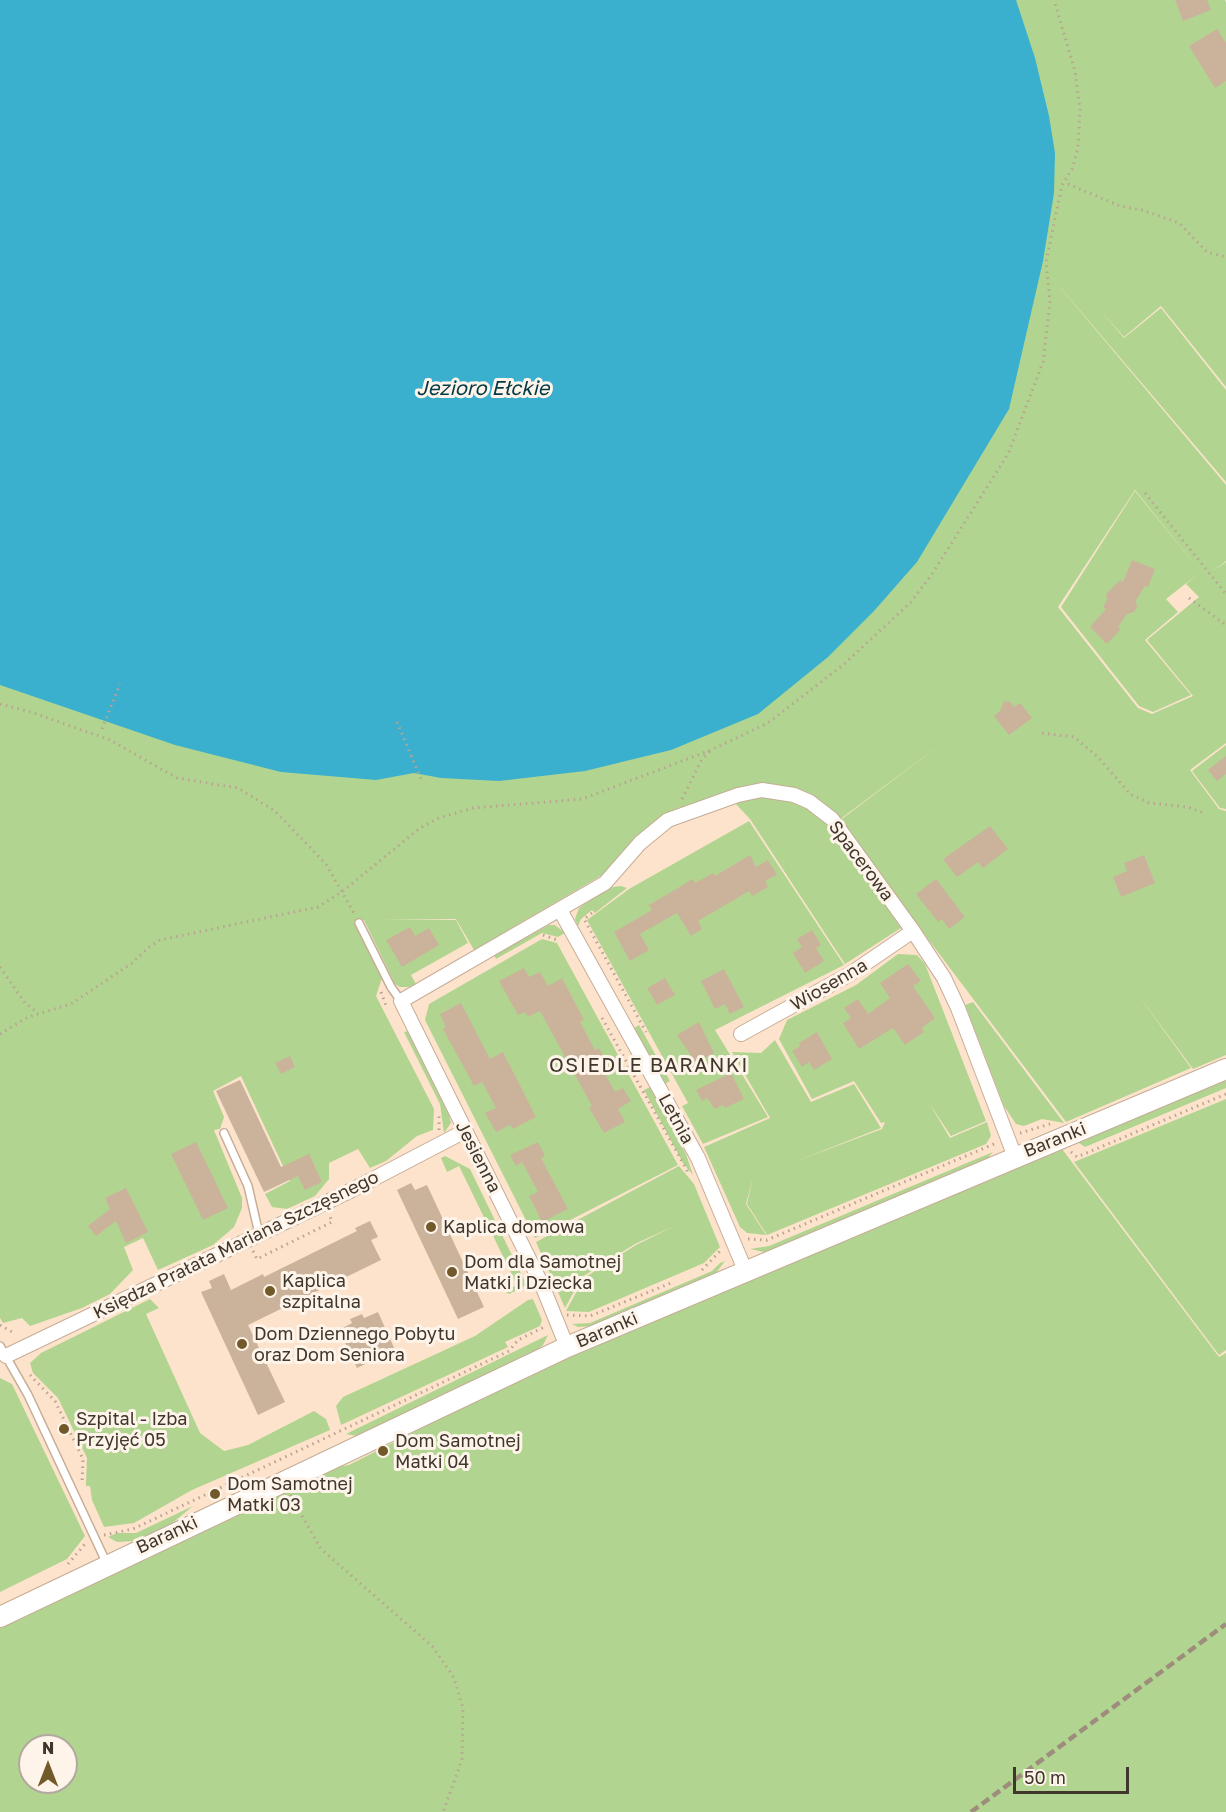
<!DOCTYPE html>
<html>
<head>
<meta charset="utf-8">
<style>
	body { margin:0 }
	#map { position:relative; width:1226px; height:1812px; overflow:hidden; background:#fde3cb; font-family:"Golos Text",sans-serif }
	canvas { display:block }
	.north { position:absolute; left:18px; top:1734px; width:60px; height:60px; box-sizing:border-box; background:#fef4ea; border:2px solid #b2a89e; border-radius:50%; rotate:0deg; font-size:16px; font-weight:700; line-height:24px; text-align:center; color:#3f362c }
	.north::after { content:''; display:block; margin:auto; width:21px; height:27px; background:#71592a; clip-path:polygon(50% 0,100% 100%,50% 72%,0 100%) }
	.scale { position:absolute; left:1013px; top:1767px; width:116px; height:27px; box-sizing:border-box; border:3px solid #3f362c; border-top:0; padding-left:8px; font-size:18px; line-height:21px; white-space:nowrap; color:#3f362c; -webkit-text-stroke:4px #fef4ea; paint-order:stroke }
</style>
</head>
<body>
<div id="map">
<canvas width="1226" height="1812"></canvas>
<div class="north">N</div>
<div class="scale">50 m</div>
</div>
<script>
const g = document.querySelector('canvas').getContext('2d');
g.lineJoin = 'round';
function fillPath(path, color) {
  g.fillStyle = color;
  g.fill(path, 'evenodd');
}
function poly(rows) {
  const path = new Path2D();
  for (const r of rows) {
    path.moveTo(r[0], r[1]);
    for (let i = 2; i < r.length; i += 2) path.lineTo(r[i], r[i + 1]);
  }
  return path;
}
function strokePath(path, color, width, dash) {
  g.strokeStyle = color;
  g.lineWidth = width;
  g.lineCap = dash ? 'butt' : 'round';
  g.setLineDash(dash || []);
  g.stroke(path);
}
function write(font, color, halo, rows, align = 'center') {
  g.font = font + ' "Golos Text",sans-serif';
  g.lineWidth = 6;
  g.setLineDash([]);
  g.textBaseline = 'middle';
  g.strokeStyle = halo;
  g.fillStyle = color;
  for (const [text, x, y, turn = 0] of rows) {
    g.save();
    g.translate(x, y);
    g.rotate((+turn || 0) * Math.PI / 180);
    g.textAlign = isNaN(turn) ? turn : align;
    if (halo) g.strokeText(text, 0, 0);
    g.fillText(text, 0, 0);
    g.restore();
  }
}
fillPath(poly([
	[919,0,1225,0,1226,3,1226,387,1161,306,1124,337,1101,311,1124,338,1161,308,1226,390,1226,482,1048,273,1226,485,1226,561,1213,571,1226,562,1226,743,1190,770,1219,809,1226,811,1226,1055,1193,1069,1136,992,1191,1068,1066,1122,839,821,945,741,839,820,828,807,815,800,778,786,663,819,646,829,602,875,474,950,456,919,382,919,456,920,468,943,411,975,416,984,411,987,400,987,395,984,364,920,355,924,382,978,376,996,434,1109,433,1130,417,1136,386,1161,370,1168,358,1149,329,1163,329,1179,315,1196,287,1209,272,1207,265,1194,290,1181,241,1076,213,1091,224,1117,220,1129,214,1130,242,1198,242,1208,234,1227,213,1245,158,1270,143,1238,124,1247,133,1270,110,1294,82,1308,30,1326,22,1318,3,1323,0,1318,0,625,403,774,414,773],
	[1135,490,1201,572,1135,491,1061,607,1139,706,1153,712,1191,695,1145,640,1178,612,1166,599,1198,574,1186,584,1199,597,1147,640,1193,696,1152,714,1138,708,1058,607],
	[1226,745,1226,809,1220,808,1192,771],
	[752,796,772,796,792,800,812,810,831,827,901,928,845,964,750,819,734,802],
	[749,821,844,965,715,1030,768,1117,703,1144,682,1106,688,1103,587,920,629,889],
	[621,886,627,888,595,913,592,910,581,919,578,926,575,919,579,908,607,888],
	[549,925,555,925,565,933,558,937,542,933,496,959,494,955],
	[542,939,557,943,678,1165,535,1238,425,1020,429,1004],
	[898,954,917,955,925,964,986,1121,951,1136,929,1103,950,1138,987,1122,991,1136,986,1144,767,1235,747,1204,753,1177,746,1204,766,1235,747,1233,740,1227,704,1147,770,1118,732,1052,761,1053,775,1040,811,1102,854,1084,881,1128,794,1162,882,1129,885,1122,881,1123,854,1081,812,1099,779,1039,787,1020,856,985],
	[973,1002,1064,1123,1042,1119,1024,1126,1016,1124,1004,1106,965,1005],
	[639,1025,670,1081,665,1084,634,1028],
	[408,1031,449,1115,451,1123,444,1133,440,1104,404,1032],
	[1226,1078,1226,1088,1085,1147,1076,1141],
	[650,1087,686,1154,693,1175,683,1163,644,1090],
	[1226,1099,1226,1350,1219,1355,1074,1162],
	[1062,1149,1219,1357,1226,1353,1226,1812,0,1812,0,1627,330,1468,349,1465,422,1428,444,1413,572,1354],
	[30,1746,66,1746,66,1782,30,1782],
	[993,1152,986,1160,773,1250,764,1252,750,1249,769,1246],
	[445,1156,470,1169,526,1284,522,1288,509,1294,505,1291,517,1285,459,1166,447,1172,441,1158],
	[679,1166,694,1184,720,1247,704,1263,589,1312,566,1311,584,1278,636,1245,674,1226,635,1244,582,1277,565,1308,536,1242],
	[725,1261,716,1273,593,1326,578,1327,572,1324,590,1323,712,1271,720,1263],
	[150,1299,159,1308,146,1314,200,1433,224,1451,248,1445,314,1411,326,1419,330,1430,192,1490,134,1523,104,1527,92,1500,90,1486,86,1486,87,1458,58,1398,33,1373,30,1363,41,1353],
	[533,1299,542,1320,540,1326,505,1342,508,1347,341,1425,336,1406,343,1397,475,1336,528,1300],
	[548,1335,543,1345,535,1352,357,1436,346,1434],
	[0,1378,12,1384,85,1536,67,1559,0,1592],
	[193,1506,170,1525,134,1541,117,1542,108,1537,117,1533,136,1533]
]), '#b1d590');
fillPath(poly([
	[0,0,1016,0,1035,58,1049,116,1055,153,1054,193,1043,261,1009,409,917,562,874,611,828,657,758,714,671,750,585,771,499,781,441,778,414,773,376,780,281,772,175,745,0,685]
]), '#3ab0ce');
fillPath(poly([
	[1175,0,1207,0,1211,10,1183,21],
	[1217,29,1226,43,1226,81,1215,88,1189,46],
	[1132,560,1155,569,1148,587,1145,586,1136,600,1137,607,1134,612,1127,614,1118,627,1120,630,1107,644,1090,627,1106,609,1103,607,1107,600,1106,594,1120,580,1123,582],
	[1004,701,1010,702,1014,707,1020,703,1032,718,1009,735,994,716,1000,711],
	[1226,756,1226,774,1217,781,1208,770],
	[990,826,1008,849,983,868,978,862,957,877,943,859],
	[750,855,756,867,768,860,777,875,765,881,768,887,752,896,749,891,698,921,702,929,691,936,677,913,640,934,649,950,630,961,614,932,652,910,649,905,693,879,695,883,713,873,715,876],
	[1144,855,1155,883,1121,897,1113,877,1127,871,1124,863],
	[936,879,965,917,949,929,942,919,938,922,916,894],
	[410,927,415,936,429,928,439,945,402,967,386,940],
	[812,930,821,945,816,948,824,961,805,973,793,953,802,947,797,939],
	[908,964,921,981,913,986,935,1018,922,1028,924,1032,905,1045,893,1028,859,1049,843,1023,851,1018,844,1008,858,999,868,1014,890,998,880,983],
	[524,968,529,977,540,972,548,986,562,978,584,1020,580,1022,595,1050,599,1048,610,1068,604,1072,615,1092,623,1088,631,1101,618,1109,625,1122,604,1133,589,1108,592,1106,540,1011,528,1017,525,1012,518,1015,499,981],
	[724,969,744,1007,730,1014,725,1004,715,1009,701,981],
	[665,978,675,995,657,1005,647,988],
	[461,1003,490,1059,503,1052,536,1117,513,1129,510,1125,496,1132,485,1113,496,1108,482,1082,474,1086,443,1029,446,1027,440,1014],
	[699,1022,714,1053,696,1063,677,1035],
	[817,1032,832,1059,814,1070,809,1062,802,1067,792,1051,800,1046,799,1043],
	[290,1056,295,1067,281,1074,275,1063],
	[731,1073,744,1099,725,1108,723,1105,715,1109,707,1098,702,1101,696,1090],
	[240,1080,281,1167,309,1154,322,1182,305,1190,298,1176,264,1192,216,1091],
	[196,1142,228,1208,203,1220,171,1154],
	[538,1142,545,1156,541,1158,568,1209,542,1222,529,1196,538,1192,522,1162,516,1166,510,1155],
	[411,1183,415,1190,427,1185,484,1307,458,1319,397,1190],
	[126,1188,148,1232,126,1243,116,1221,96,1236,88,1226,110,1209,105,1198],
	[370,1221,378,1237,371,1240,381,1260,248,1325,285,1402,258,1415,201,1292,212,1288,209,1281,224,1274,231,1290,263,1274,264,1277,357,1231,355,1228],
	[378,1312,395,1350,357,1368,339,1330,352,1323,350,1319,362,1314,364,1318]
]), '#cbb39b');
const lane = poly([
	[359,923,391,987,401,1001],
	[224,1133,248,1186,259,1234],
	[0,1346,28,1395,107,1564]
]);
const street = poly([
	[560,910,698,1158,745,1270],
	[741,1034,850,974,913,931],
	[567,1347,542,1285,401,1001,605,883,640,843,668,820,738,795,762,790,794,795,810,802,832,819,913,931,944,978,958,1008,1015,1157],
	[6,1356,352,1190,465,1131]
]);
const secondary = poly([
	[0,1617,567,1347,1226,1069]
]);
strokePath(lane, '#c6ad96', 10);
strokePath(street, '#c6ad96', 16);
strokePath(secondary, '#c6ad96', 22);
strokePath(poly([
	[1068,184,1120,206,1142,210,1179,223,1207,252,1226,257],
	[1145,493,1226,594],
	[1189,598,1226,625],
	[0,704,31,712,110,740,177,778,238,788,275,811,326,864,355,915],
	[397,722,421,779],
	[102,729,120,684],
	[1042,733,1074,737,1098,757,1130,794,1149,803,1188,807,1206,814],
	[682,799,702,759,710,751],
	[592,913,584,919,646,1032],
	[543,935,560,941],
	[0,967,25,1003,38,1013],
	[381,992,387,1008],
	[602,1018,688,1172],
	[0,1034,28,1017,71,1004,132,963,148,948,160,940,318,907,343,891,420,828,439,818,473,808,582,799,711,750,768,723,843,665,911,602,932,574,1008,454,1043,362,1050,301,1046,262,1062,185,1072,169,1078,148,1080,109,1075,71,1054,0],
	[439,1130,439,1113],
	[1020,1133,1050,1124],
	[1071,1152,1077,1157,1226,1094],
	[748,1239,767,1240,994,1144],
	[253,1251,257,1259,332,1222,329,1214],
	[702,1270,722,1249],
	[567,1315,590,1316,671,1283],
	[0,1325,12,1332],
	[30,1375,55,1401,83,1459,82,1484],
	[290,1495,321,1549,433,1647,454,1678,463,1708,462,1760,443,1812],
	[104,1535,133,1529,338,1432,509,1351,518,1340,544,1327],
	[68,1564,85,1544]
]), '#b8a491', 3, [1.5, 4.5]);
strokePath(lane, '#fff', 7);
strokePath(street, '#fff', 14);
strokePath(secondary, '#fff', 20);
strokePath(poly([
	[971,1812,1226,1624]
]), '#9e8d7c', 4.5, [9, 4.5]);
for (const [x, y, r, color] of [
	[431,1227,6,"#71592a"],
	[452,1272,6,"#71592a"],
	[270,1291,6,"#71592a"],
	[242,1344,6,"#71592a"],
	[64,1429,6,"#71592a"],
	[383,1451,6,"#71592a"],
	[215,1494,6,"#71592a"]
]) {
  const dot = new Path2D();
  dot.arc(x, y, r, 0, 2 * Math.PI);
  g.fillStyle = color;
  g.fill(dot);
  strokePath(dot, '#fef4ea', 2);
}
write('18px', '#3f362c', '#fef4ea', [
	["Spacerowa",861,861,53],
	["Wiosenna",829,985,-30],
	["Letnia",676,1119,61],
	["Baranki",1055,1140,-22],
	["Jesienna",478,1157,63],
	["Księdza Prałata Mariana Szczęsnego",236,1245,-26],
	["Baranki",607,1330,-23],
	["Baranki",167,1535,-25]
]);
write('18px', '#3f362c', '#fef4ea', [
	["Kaplica domowa",443,1227],
	["Dom dla Samotnej",464,1262],
	["Matki i Dziecka",464,1283],
	["Kaplica",282,1281],
	["szpitalna",282,1302],
	["Dom Dziennego Pobytu",254,1334],
	["oraz Dom Seniora",254,1355],
	["Szpital - Izba",76,1419],
	["Przyjęć 05",76,1440],
	["Dom Samotnej",395,1441],
	["Matki 04",395,1462],
	["Dom Samotnej",227,1484],
	["Matki 03",227,1505]
], 'left');
write('italic 20px', '#013945', '#fef4ea', [
	["Jezioro Ełckie",483,389]
]);
g.letterSpacing = '1.5px';
write('20px', '#3f362c', '#fef4ea', [
	["OSIEDLE BARANKI",649,1066]
]);
g.letterSpacing = '0px';
</script>
</body>
</html>
